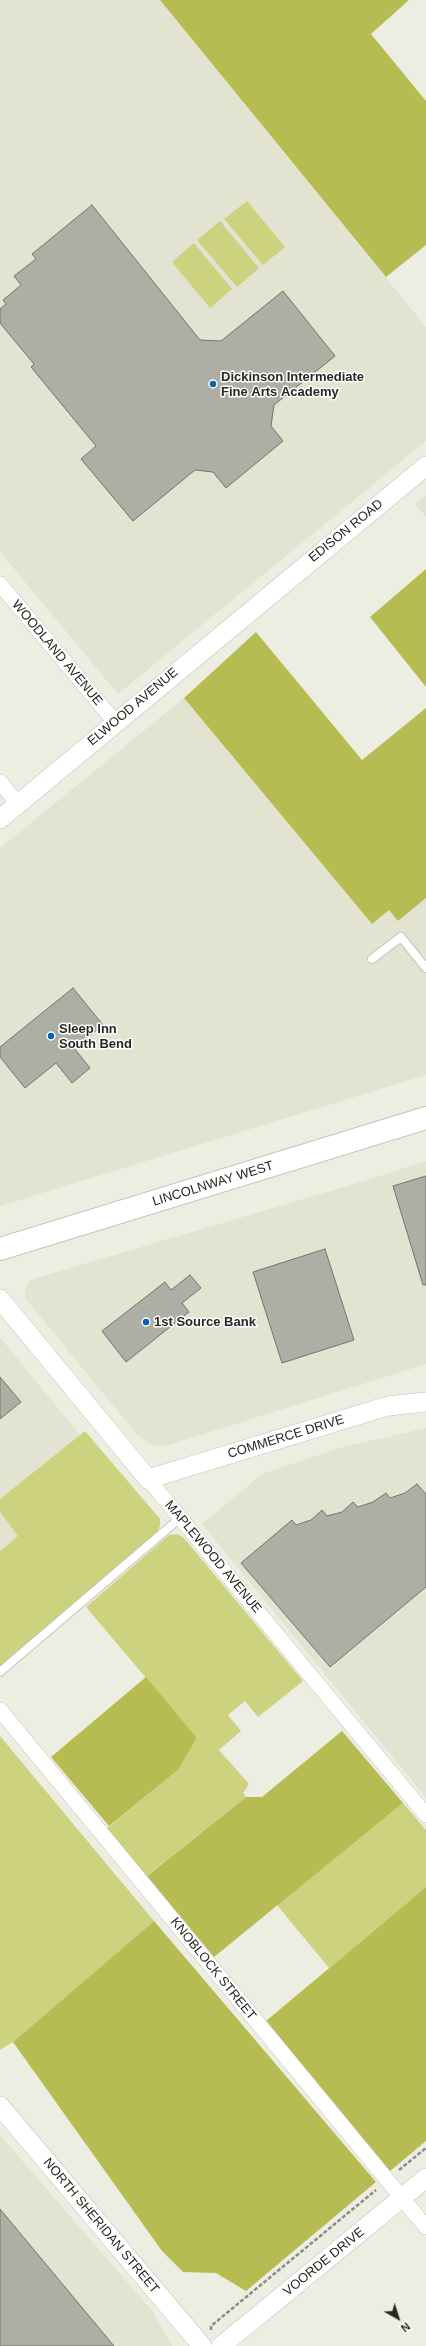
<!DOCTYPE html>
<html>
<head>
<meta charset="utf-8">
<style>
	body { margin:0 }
	#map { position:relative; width:426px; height:2346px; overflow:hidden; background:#edeee2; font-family:Arial,sans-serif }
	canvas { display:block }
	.north { position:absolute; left:378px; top:2298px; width:40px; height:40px; -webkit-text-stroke:3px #fff; paint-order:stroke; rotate:141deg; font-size:11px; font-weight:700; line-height:16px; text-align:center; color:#272823 }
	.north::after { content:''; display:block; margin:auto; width:14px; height:18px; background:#272823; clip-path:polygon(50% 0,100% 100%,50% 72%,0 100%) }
</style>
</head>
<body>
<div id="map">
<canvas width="426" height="2346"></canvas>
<div class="north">N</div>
</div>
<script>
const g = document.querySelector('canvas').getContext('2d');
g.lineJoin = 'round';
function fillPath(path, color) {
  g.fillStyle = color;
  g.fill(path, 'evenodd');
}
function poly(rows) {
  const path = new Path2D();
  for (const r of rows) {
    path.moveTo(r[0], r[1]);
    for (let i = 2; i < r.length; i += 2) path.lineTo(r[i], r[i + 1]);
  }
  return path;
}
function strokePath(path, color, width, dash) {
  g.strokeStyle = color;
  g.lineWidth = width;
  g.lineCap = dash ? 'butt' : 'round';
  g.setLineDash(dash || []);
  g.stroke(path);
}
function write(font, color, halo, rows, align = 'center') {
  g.font = font + ' Arial,sans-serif';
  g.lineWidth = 3;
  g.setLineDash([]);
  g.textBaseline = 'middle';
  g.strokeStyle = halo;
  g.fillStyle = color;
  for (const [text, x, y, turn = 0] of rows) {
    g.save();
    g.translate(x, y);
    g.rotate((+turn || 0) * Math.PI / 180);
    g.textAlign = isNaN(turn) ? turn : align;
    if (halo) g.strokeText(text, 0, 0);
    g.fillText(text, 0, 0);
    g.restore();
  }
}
fillPath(poly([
	[0,0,160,0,426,327,426,441,118,694,0,552],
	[426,495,426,517,415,504],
	[184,698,372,924,389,910,399,921,426,898,426,1075,0,1206,0,848],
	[426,1161,426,1364,169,1445,153,1446,138,1436,25,1298,25,1289,30,1280,374,1178],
	[0,1337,80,1435,0,1499],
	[426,1428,426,1798,202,1524,262,1474,343,1447],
	[0,1512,19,1536,0,1551],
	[0,2135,153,2312,172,2346,0,2346]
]), '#e2e4d1');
fillPath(poly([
	[247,201,285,247,263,265,224,219],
	[220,221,259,268,237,287,197,240],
	[194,243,232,289,210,308,172,262],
	[85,1431,160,1519,160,1526,155,1535,0,1666,0,1551,18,1536,0,1512,0,1499],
	[178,1534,184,1538,303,1681,258,1717,245,1701,228,1715,241,1731,219,1750,249,1784,243,1793,246,1797,145,1877,106,1829,178,1770,197,1738,86,1607,169,1535],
	[0,1736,154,1921,13,2042,0,2050],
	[403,1803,426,1830,426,1887,329,1968,277,1905]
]), '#ccd27d');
fillPath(poly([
	[160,0,409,0,371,34,426,101,426,245,386,277],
	[426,569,426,687,370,617],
	[256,632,362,760,426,708,426,898,398,921,389,910,372,924,184,698],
	[146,1677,197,1738,178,1770,109,1826,51,1757],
	[342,1731,403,1803,214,1957,147,1876,246,1797,262,1797],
	[426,1887,426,2141,390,2171,266,2021],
	[154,1921,376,2182,246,2291,216,2273,183,2272,162,2251,13,2042]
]), '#b6bc52');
const building = poly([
	[92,205,200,340,221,341,283,291,335,356,274,405,271,426,283,441,226,488,213,472,195,470,133,521,81,459,96,446,31,367,34,364,0,323,0,309,6,304,3,300,21,285,14,276,36,259,32,254,92,205],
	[73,988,103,1025,74,1048,90,1068,72,1083,56,1063,25,1088,0,1057,0,1047,73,988],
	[426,1176,426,1285,423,1285,393,1186,426,1176],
	[325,1249,354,1340,282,1363,253,1272,325,1249],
	[190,1275,201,1288,182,1303,189,1312,126,1362,102,1331,165,1282,171,1290,190,1275],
	[0,1377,21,1402,0,1419,0,1377],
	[417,1484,426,1494,426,1587,330,1667,241,1563,292,1520,296,1525,311,1520,322,1510,327,1516,342,1512,353,1502,358,1507,373,1502,386,1493,390,1498,405,1493,417,1484],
	[0,2209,114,2346,0,2346,0,2209]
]);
fillPath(building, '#adafa4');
strokePath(building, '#74756b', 1);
const service = poly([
	[372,959,401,937,426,968],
	[0,1672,180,1518]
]);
const minor = poly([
	[0,584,115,722],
	[0,782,18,804],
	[148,1479,426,1815],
	[0,1710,426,2227]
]);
const tertiary = poly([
	[0,819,426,466],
	[0,1299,148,1479,388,1406,426,1402],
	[0,2106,202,2346],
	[221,2346,426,2178]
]);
const primary = poly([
	[0,1249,426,1118]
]);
strokePath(service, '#c2c4b8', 10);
strokePath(minor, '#c2c4b8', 16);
strokePath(tertiary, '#c2c4b8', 20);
strokePath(primary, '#c2c4b8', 24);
strokePath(poly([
	[399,2170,426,2148],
	[211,2330,211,2326,376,2190]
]), '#8b8c84', 2.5, [4, 2]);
strokePath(service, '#fff', 8);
strokePath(minor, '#fff', 15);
strokePath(tertiary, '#fff', 19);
strokePath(primary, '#fff', 22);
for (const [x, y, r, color] of [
	[213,384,4,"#0764b1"],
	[51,1036,4,"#0764b1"],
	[146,1322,4,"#0764b1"]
]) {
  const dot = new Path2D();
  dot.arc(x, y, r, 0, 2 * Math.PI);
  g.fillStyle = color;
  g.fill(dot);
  strokePath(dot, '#fff', 1.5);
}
write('bold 13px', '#272823', '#fff', [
	["Dickinson Intermediate",221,377],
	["Fine Arts Academy",221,392],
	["Sleep Inn",59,1029],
	["South Bend",59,1044],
	["1st Source Bank",154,1322]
], 'left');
write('13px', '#272823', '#fff', [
	["EDISON ROAD",346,531,-39],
	["WOODLAND AVENUE",57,653,50],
	["ELWOOD AVENUE",133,707,-40],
	["LINCOLNWAY WEST",213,1184,-17],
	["COMMERCE DRIVE",286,1437,-17],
	["MAPLEWOOD AVENUE",213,1557,50],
	["KNOBLOCK STREET",213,1969,51],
	["NORTH SHERIDAN STREET",101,2226,50],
	["VOORDE DRIVE",324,2262,-39]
]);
</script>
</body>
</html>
